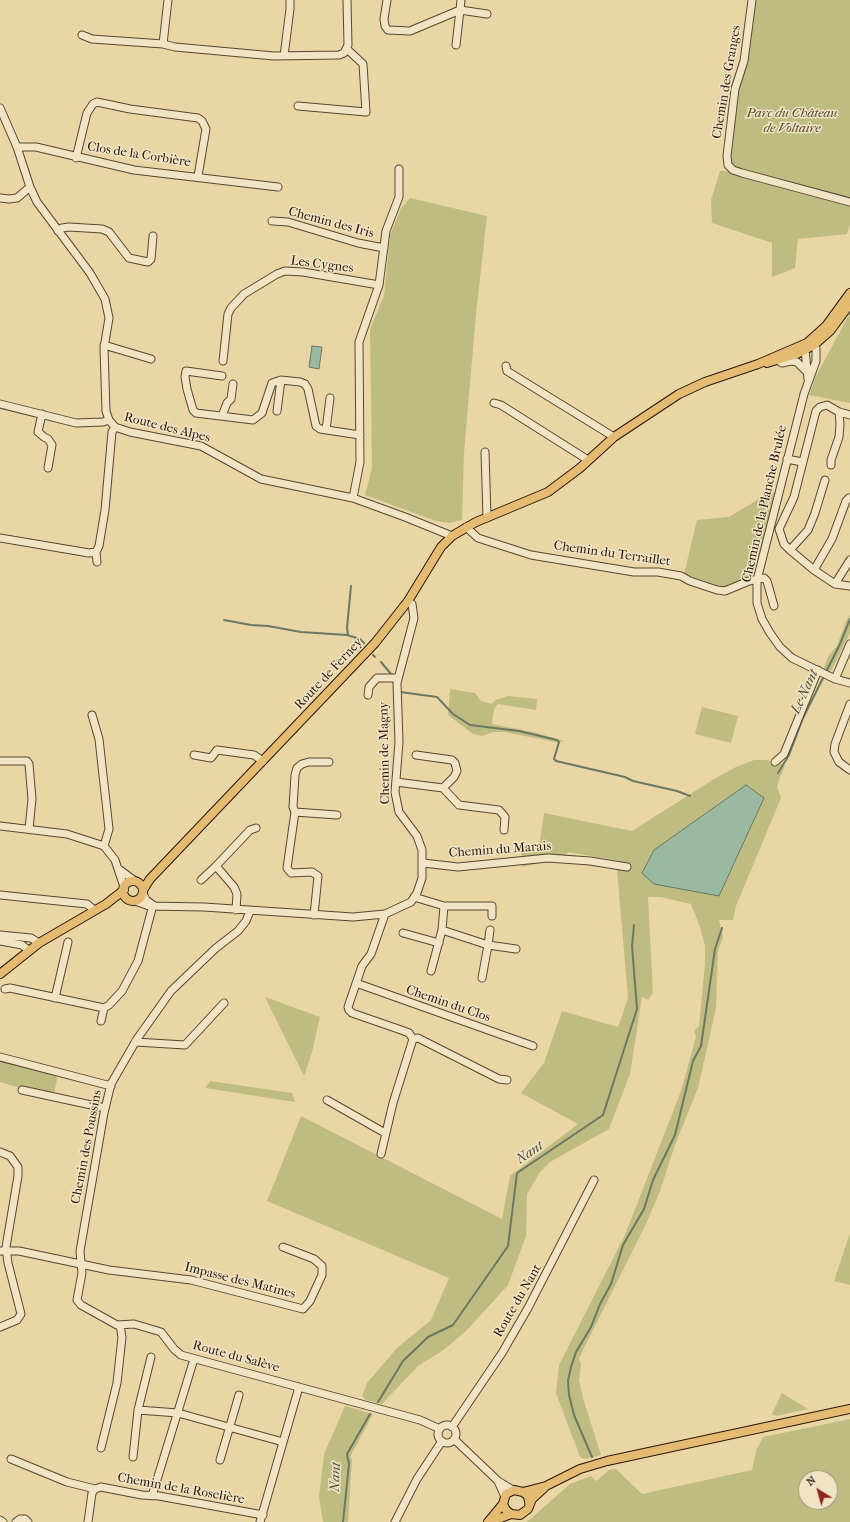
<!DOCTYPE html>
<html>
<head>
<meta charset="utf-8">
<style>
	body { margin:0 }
	#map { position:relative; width:850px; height:1522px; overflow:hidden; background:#ead6a4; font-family:"IM FELL French Canon",serif }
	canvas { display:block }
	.north { position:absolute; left:798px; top:1470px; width:40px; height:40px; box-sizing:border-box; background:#f1e4c4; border:1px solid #a0927a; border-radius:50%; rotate:323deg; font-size:11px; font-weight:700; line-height:16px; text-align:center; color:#27160c }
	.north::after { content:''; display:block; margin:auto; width:14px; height:18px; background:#8f2418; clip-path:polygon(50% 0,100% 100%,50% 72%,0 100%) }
</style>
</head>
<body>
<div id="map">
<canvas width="850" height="1522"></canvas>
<div class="north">N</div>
</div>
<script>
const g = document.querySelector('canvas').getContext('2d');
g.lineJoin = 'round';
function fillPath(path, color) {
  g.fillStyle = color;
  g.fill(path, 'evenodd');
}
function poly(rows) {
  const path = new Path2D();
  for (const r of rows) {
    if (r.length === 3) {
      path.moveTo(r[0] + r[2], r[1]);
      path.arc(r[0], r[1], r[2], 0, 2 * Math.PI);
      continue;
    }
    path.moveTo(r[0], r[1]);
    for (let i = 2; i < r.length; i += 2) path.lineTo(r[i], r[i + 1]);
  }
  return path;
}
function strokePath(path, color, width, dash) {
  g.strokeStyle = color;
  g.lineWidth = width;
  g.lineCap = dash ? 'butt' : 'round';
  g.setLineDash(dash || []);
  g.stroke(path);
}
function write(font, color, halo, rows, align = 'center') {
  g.font = font + ' "IM FELL French Canon",serif';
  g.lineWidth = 3;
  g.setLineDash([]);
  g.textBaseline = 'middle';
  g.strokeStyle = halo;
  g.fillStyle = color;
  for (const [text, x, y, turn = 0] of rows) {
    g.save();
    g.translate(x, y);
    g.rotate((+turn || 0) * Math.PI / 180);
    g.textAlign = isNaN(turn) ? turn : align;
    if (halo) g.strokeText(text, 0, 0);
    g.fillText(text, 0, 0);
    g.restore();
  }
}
fillPath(poly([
	[755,0,850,0,850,199,734,168,729,160,738,91],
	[720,171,728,171,850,204,850,224,847,234,798,239,795,268,772,277,772,243,712,223,711,200],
	[410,198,487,216,476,314,464,453,462,520,449,523,436,521,365,495,372,468,370,329,384,296,390,236,401,208],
	[850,313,850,403,809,395,816,376],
	[778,492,755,567,755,573,739,584,723,587,684,574,697,520,729,517,767,494],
	[850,615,850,633,830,673,823,669,829,655,837,646,846,621],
	[450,689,475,693,481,701,492,704,495,700,508,696,537,699,536,710,498,704,494,709,492,724,533,732,564,741,556,742,504,732,493,732,482,736,473,734,448,715],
	[702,707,738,716,731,743,695,734],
	[754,760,766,760,785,765,777,786,781,798,736,906,733,920,719,920,723,937,718,951,716,1008,698,1088,675,1145,660,1191,646,1224,579,1358,581,1365,579,1380,583,1398,601,1455,585,1459,580,1457,556,1393,559,1365,625,1235,681,1091,696,1037,694,1031,699,1026,705,963,705,946,700,927,691,904,660,897,648,897,653,993,648,1000,642,997,630,1074,609,1129,550,1162,540,1172,527,1194,526,1236,508,1285,467,1330,445,1349,418,1366,382,1404,366,1400,362,1396,367,1383,397,1348,431,1320,449,1278,267,1201,301,1116,502,1219,510,1176,578,1124,521,1093,544,1063,562,1011,618,1027,628,998,617,869,620,861,568,852,563,863,544,862,522,867,521,852,539,847,544,813,632,831,714,779,736,767],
	[265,997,320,1017,312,1052,304,1076],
	[0,1054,53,1068,57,1079,53,1098,0,1082],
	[210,1081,292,1093,295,1102,205,1088],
	[850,1233,850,1285,834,1281],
	[782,1393,808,1409,776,1416,772,1414],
	[345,1406,373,1414,350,1457,352,1460,348,1522,323,1522,319,1497,324,1454],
	[850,1419,850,1522,527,1522,570,1484,591,1476,596,1481,609,1470,616,1469,642,1494,752,1470,756,1451,763,1437],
	[806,1478,830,1478,830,1502,806,1502]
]), '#bebc81');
const water = poly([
	[312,346,322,347,319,369,309,367,312,346],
	[746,785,764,798,719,896,654,884,642,873,654,850,746,785]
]);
fillPath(water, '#99baa1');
strokePath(water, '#6b7865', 1);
strokePath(poly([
	[224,620,251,625,268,626,301,632,347,635,360,639,364,643],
	[348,635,347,628,351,586],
	[373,655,375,657],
	[381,662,391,674],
	[400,692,437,697,453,714,470,725,519,731,557,740,559,742,554,759,556,761,625,777,633,781,677,791,690,796],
	[778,773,789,755,803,718,840,644,850,619],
	[378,1402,403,1361,428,1337,453,1325,508,1246,517,1173,603,1115,637,1009,632,946,634,925],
	[592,1457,574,1415,569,1395,568,1381,571,1367,576,1352,591,1327,600,1304,611,1284,623,1245,644,1209,653,1180,675,1135,693,1061,701,1046,715,949,722,928],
	[343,1522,349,1464,347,1454,370,1414]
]), '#6b7865', 2);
const minor = poly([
	[168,0,163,44,175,47,274,56,339,55,344,53,348,45,347,0],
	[387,0,384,19,385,26,388,30,410,31,460,10,461,0],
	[752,0,744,61,735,89,727,156,728,165,733,170,742,173,850,202],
	[82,35,92,39,163,44],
	[456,45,460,10,487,14],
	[284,56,290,9,290,0],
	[298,106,366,112,363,64,347,49],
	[0,108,17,147,30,187,37,202,90,273,105,299,109,318,104,348,106,411,109,420,115,427,130,432,201,446,261,479,353,498,405,517,452,536],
	[17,147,36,147,134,170,278,187],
	[76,158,87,113,93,104,97,102,130,109,198,118,202,121,206,129,198,176],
	[0,198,9,199,17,198,30,187],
	[272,221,288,222,358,243,384,248],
	[58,231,62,228,69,227,102,229,109,232,129,258,148,262,151,259,153,236],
	[104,345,151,359],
	[223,361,228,314,231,308,244,294,277,274,285,271,303,272,379,285],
	[779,361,782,363,791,361,797,362,808,373],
	[506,366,507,371,614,437],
	[222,376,186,371,185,377,187,389,193,410,196,413,253,420,262,413,272,383,281,380,300,382,305,384,308,389,316,426,320,429,360,435],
	[808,379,805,350,807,343,810,342,816,348,816,361,804,394,757,580,757,603,762,619,770,633,780,647,792,658,835,679,850,683],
	[494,403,501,405,588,460],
	[0,404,76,423,103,422,109,420],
	[277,411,281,380],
	[839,412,850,415],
	[42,414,38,432,44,437,48,439,52,445,48,468],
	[222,416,227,403,231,399,233,384],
	[326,430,330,398],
	[485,452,487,518],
	[787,459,802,462],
	[825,480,815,513,808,530,790,550,784,544,779,529,794,497,816,411,820,407,827,405,839,412,840,424,839,437,831,460,831,465],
	[353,498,360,462,359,342,379,285,386,231,399,197,399,169],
	[466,527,478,538,531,555,634,572,658,572,681,576,690,581,717,590,725,591,749,581,764,578,767,581,774,606],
	[0,538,89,553,96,552],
	[790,550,814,570,832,539,846,501,849,498],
	[97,562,96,552,99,546,105,510,112,432,115,427],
	[814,570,835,584,850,560],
	[835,584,850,586],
	[835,679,850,644],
	[368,695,369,687,377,678,398,678],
	[850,704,835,744,834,752,839,762,850,770],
	[92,715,99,739,109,829,104,846],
	[194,755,211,758,217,750,254,755,263,761],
	[416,755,452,760,455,763,457,771,454,777,443,788],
	[0,761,27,761,29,764,32,799,29,829],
	[775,762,784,754,818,670],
	[396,782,443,788,459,805,499,810,505,817,504,830],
	[295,812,337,815],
	[0,826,67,834,104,846,115,860,124,887],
	[423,863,458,867,548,858,590,861,627,867],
	[120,870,135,881],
	[201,880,216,866],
	[143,893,146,900,153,905],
	[0,895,87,904,94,910],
	[414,897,444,906,442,930,431,971],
	[135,901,149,906,204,907,353,917,385,914,411,902,417,893,422,878,422,850,417,836,399,812,395,792,399,742,397,683,414,618,412,604,408,601],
	[444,906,492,906,492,916],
	[236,910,237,894,234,887,216,866,250,830,256,828],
	[250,911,246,921,238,931,216,948,171,991,137,1039,111,1084,104,1113,80,1251,82,1273,77,1300,81,1305,117,1325,134,1324,161,1332,174,1349,181,1355,420,1420,440,1429],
	[314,915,318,876,312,872,291,873,287,868,295,812,293,807,295,775,297,768,302,764,309,762,329,762],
	[442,930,488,945,482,978],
	[490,930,488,945,516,949],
	[403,933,439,943],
	[0,935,31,938,39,943],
	[0,941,22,945,28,950],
	[356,983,533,1046],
	[5,989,10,988,104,1008,109,1005,122,991,138,961,153,905],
	[55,998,68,942],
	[101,1021,104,1008],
	[413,1039,418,1038,499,1079,507,1080],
	[135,1042,185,1045,224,1003],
	[0,1057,111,1086],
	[22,1090,105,1108],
	[327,1100,385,1133],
	[0,1152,10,1156,18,1167,18,1176,6,1247,8,1263,21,1314,17,1320,0,1327],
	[381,1154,393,1103,413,1039,409,1033,404,1031,352,1013,349,1010,348,1007,362,966,371,954,385,914],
	[0,1251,19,1251,109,1270,191,1280,303,1309,310,1301,322,1275,322,1266,314,1259,283,1247],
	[138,1410,178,1413,283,1442],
	[447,1434,9],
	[452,1427,502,1353,528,1308,594,1180],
	[454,1439,498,1481,513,1490],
	[101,1448,117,1383,122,1337,120,1325],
	[133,1457,138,1410,151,1357],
	[11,1459,67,1482,95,1489],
	[220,1460,239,1395],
	[498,1481,505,1497],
	[95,1489,101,1487,142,1495,159,1496,263,1515],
	[152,1496,194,1359],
	[0,1520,3,1522],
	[16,1522,20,1519,25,1519,28,1522],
	[88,1522,92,1493,95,1489],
	[260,1522,299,1387],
	[395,1522,417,1479,442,1441]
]);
const major = poly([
	[767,363,797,354,814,345,830,331,850,304],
	[133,891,10],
	[143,890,150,879,375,643,408,601,441,547,452,536,476,522,548,492,580,468,614,437,679,394,705,382,758,364,807,343,826,326,850,293],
	[0,974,39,943,106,904,124,890],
	[523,1492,546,1486,580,1469,607,1461,850,1409],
	[529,1502,528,1496,523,1492,514,1490,506,1494,503,1504,506,1510,511,1514,520,1515,528,1509,532,1499,544,1488],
	[488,1522,503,1504],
	[490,1522,511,1514]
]);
strokePath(minor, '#584632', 9);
strokePath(major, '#27160c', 10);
strokePath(minor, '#f1e4c4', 7);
strokePath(major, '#e5bb72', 8);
write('13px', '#27160c', '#f1e4c4', [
	["Chemin des Granges",727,82,-80],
	["Clos de la Corbière",139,155,9],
	["Chemin des Iris",331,223,15],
	["Les Cygnes",322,265,7],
	["Route des Alpes",167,428,14],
	["Chemin de la Planche Brulée",765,504,-77],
	["Chemin du Terraillet",612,554,8],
	["Route de Ferney",329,674,-47],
	["Chemin de Magny",385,753,-91],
	["Chemin du Marais",500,850,-4],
	["Chemin du Clos",448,1004,19],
	["Chemin des Poussins",87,1147,-79],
	["Impasse des Matines",240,1281,14],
	["Route du Nant",518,1301,-60],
	["Route du Salève",236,1357,15],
	["Chemin de la Roselière",181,1489,10]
]);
write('italic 13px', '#54482f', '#f1e4c4', [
	["Parc du Château",792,114],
	["de Voltaire",792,129]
]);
write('italic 14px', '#4f4f40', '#f1e4c4', [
	["Le Nant",805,692,-65],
	["Nant",530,1153,-34],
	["Nant",336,1477,-87]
]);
</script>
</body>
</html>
